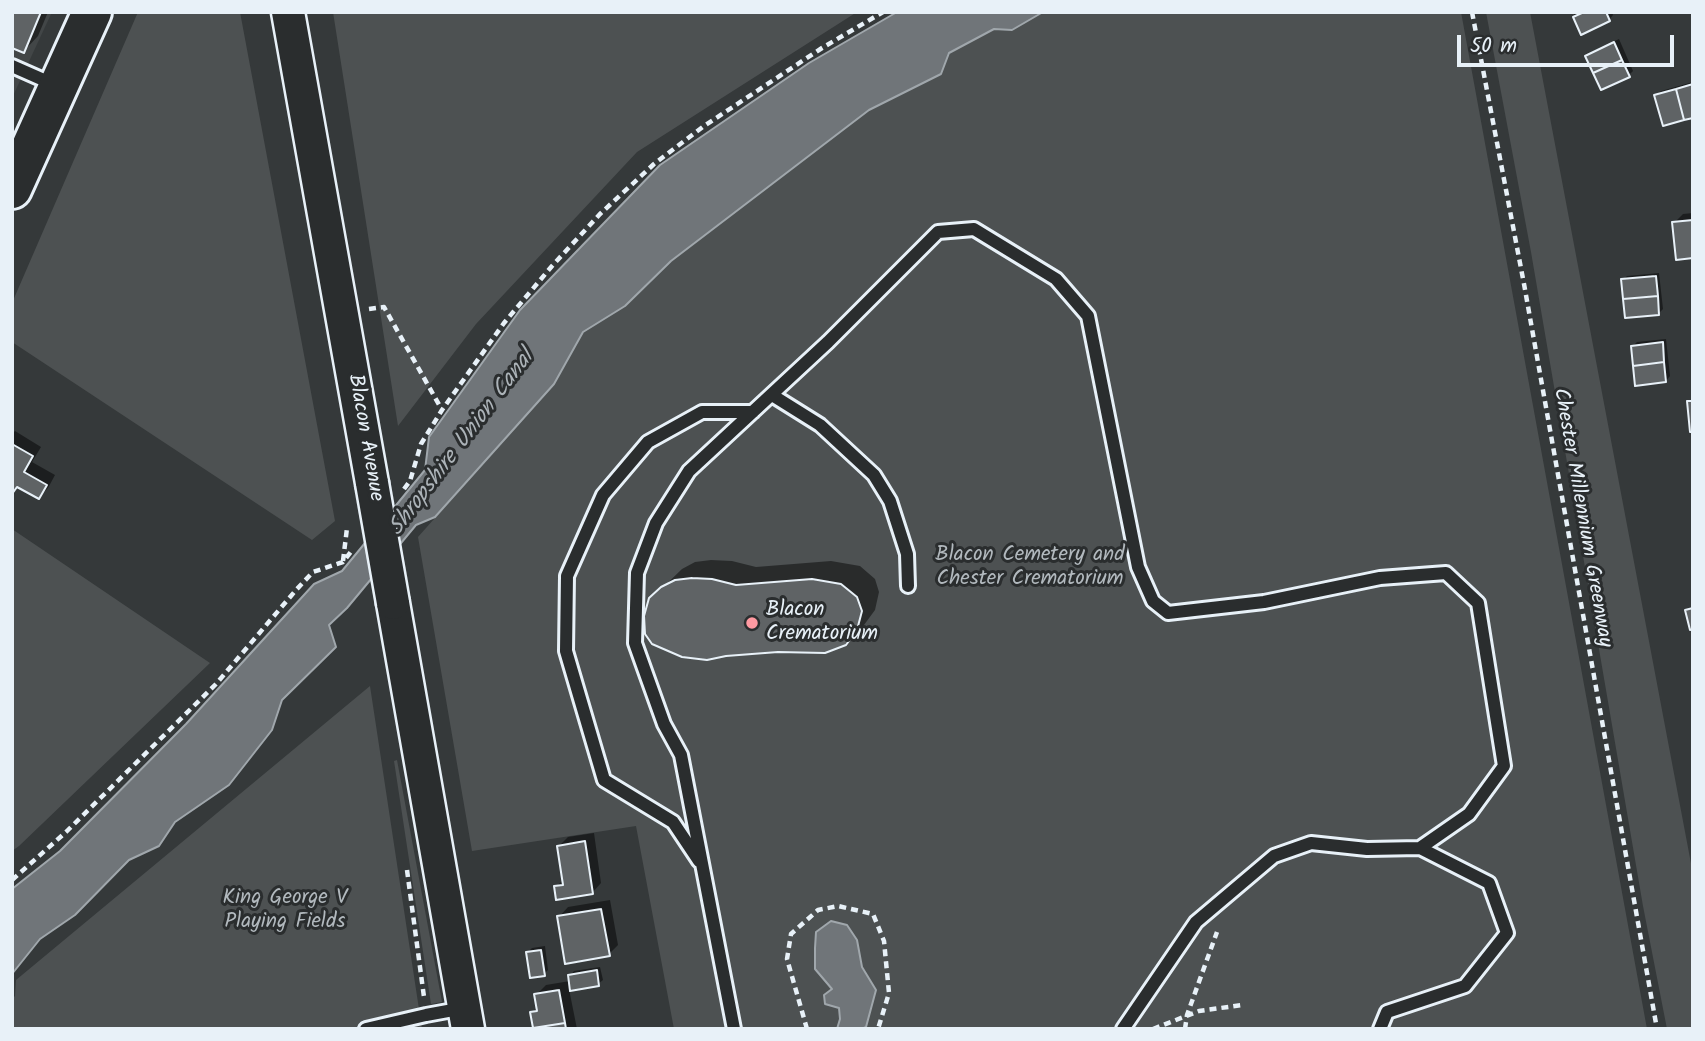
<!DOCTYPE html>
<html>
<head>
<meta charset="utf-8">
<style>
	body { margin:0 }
	#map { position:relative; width:1705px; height:1041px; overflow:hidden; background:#35393a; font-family:Kalam,sans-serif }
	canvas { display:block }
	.frame { position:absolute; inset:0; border:14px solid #e8f1f8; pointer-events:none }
	.scale { position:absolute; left:1457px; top:35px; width:217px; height:32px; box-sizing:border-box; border:4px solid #e8f1f8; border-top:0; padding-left:9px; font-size:21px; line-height:24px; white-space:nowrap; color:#e8f1f8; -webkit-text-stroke:5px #2a2d2e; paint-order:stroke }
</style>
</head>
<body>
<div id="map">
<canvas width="1705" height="1041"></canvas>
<div class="frame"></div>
<div class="scale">50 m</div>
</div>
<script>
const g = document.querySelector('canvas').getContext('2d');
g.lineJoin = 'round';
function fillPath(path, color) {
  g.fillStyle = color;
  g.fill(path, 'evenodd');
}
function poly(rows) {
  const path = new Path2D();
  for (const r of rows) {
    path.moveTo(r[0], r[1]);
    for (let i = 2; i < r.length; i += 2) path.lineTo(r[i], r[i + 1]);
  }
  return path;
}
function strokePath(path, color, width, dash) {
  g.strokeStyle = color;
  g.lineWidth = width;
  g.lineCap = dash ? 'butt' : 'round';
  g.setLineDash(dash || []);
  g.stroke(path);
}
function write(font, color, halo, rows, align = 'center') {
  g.font = font + ' Kalam,sans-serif';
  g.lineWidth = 6;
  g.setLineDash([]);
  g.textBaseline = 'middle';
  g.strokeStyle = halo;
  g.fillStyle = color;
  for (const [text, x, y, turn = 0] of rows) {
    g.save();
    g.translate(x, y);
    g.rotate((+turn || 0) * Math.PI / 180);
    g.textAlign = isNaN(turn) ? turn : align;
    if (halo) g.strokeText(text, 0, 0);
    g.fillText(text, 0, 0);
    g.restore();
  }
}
fillPath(poly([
	[12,12,52,12,12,98]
]), '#424647');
fillPath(poly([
	[138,12,240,12,335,521,312,540,12,342,12,303],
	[333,12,857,12,637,152,476,324,398,426],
	[1043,12,1461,12,1647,1029,674,1029,636,826,472,851,418,537,554,384,583,332,625,306,671,261,869,110,940,74,949,53,994,29,1012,30],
	[1486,12,1530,12,1693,874,1693,1029,1667,1029,1643,906,1531,252],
	[12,529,210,663,19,846,12,851],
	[370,686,422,1029,12,1029,12,999,15,996,16,980],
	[397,760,442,1002,431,1004,394,761]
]), '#4d5152');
const water = poly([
	[897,12,1043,12,1012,30,994,29,949,53,941,74,869,110,671,261,625,306,583,332,554,384,435,517,416,525,347,608,329,625,336,647,282,700,272,730,229,785,175,822,159,846,129,860,75,915,40,939,12,974,12,889,60,851,186,724,314,584,342,571,425,470,429,437,520,310,660,165,809,63,897,12],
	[831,921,847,925,857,940,862,967,876,990,866,1027,862,1029,837,1029,840,1019,839,1008,825,1004,824,995,832,989,815,969,815,948,816,932,831,921]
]);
fillPath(water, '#707579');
strokePath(water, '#a0a7ac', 2);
fillPath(poly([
	[12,12,48,12,38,36,24,51],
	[1573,12,1612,12,1613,15,1609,20,1582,32],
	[1619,39,1633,71,1629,75,1588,56,1592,52],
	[1693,82,1693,116,1656,95,1661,91],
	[1693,213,1693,257,1674,223,1683,214],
	[1659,273,1663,309,1658,314,1623,280,1627,276],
	[1666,339,1670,376,1666,381,1633,346,1637,342],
	[15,431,41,447,32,462,55,475,48,488,39,497,19,486,12,495,12,434],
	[711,560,732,561,756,567,831,561,860,566,875,579,879,592,875,610,864,625,845,644,651,599,682,569,695,562],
	[594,833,601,883,592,893,556,887,564,879,559,846,568,837],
	[610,900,618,945,609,954,559,917,568,907],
	[545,946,548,970,544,974,528,952,532,948],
	[600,967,603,980,598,984,569,989,577,1029,535,1029,532,1013,538,1006,536,995,546,985,570,981,570,976,574,971]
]), '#0007');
const building = poly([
	[12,12,41,12,24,53,12,48,12,12],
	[1584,12,1606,12,1610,21,1581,35,1573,17,1584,12],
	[1614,42,1622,60,1593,73,1585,56,1614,42],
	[1622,60,1630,77,1601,90,1593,73,1622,60],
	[1693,84,1693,118,1684,120,1676,89,1693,84],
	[1676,89,1684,120,1663,126,1654,95,1676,89],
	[1693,220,1693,258,1676,260,1672,222,1693,220],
	[1656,276,1658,296,1623,299,1621,279,1656,276],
	[1658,296,1659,315,1625,318,1623,299,1658,296],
	[1663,342,1664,362,1633,366,1631,346,1663,342],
	[1664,362,1666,382,1635,386,1633,366,1664,362],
	[1687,401,1693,401,1693,432,1690,432,1687,401],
	[12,444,33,456,24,472,47,485,39,499,17,487,12,494,12,444],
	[692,578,712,579,736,585,812,579,841,584,857,597,862,611,857,630,846,645,825,653,778,652,726,656,707,660,682,657,652,644,645,634,644,616,649,598,661,587,675,580,692,578],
	[1693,608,1693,629,1690,630,1685,610,1693,608],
	[585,841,593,894,556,900,554,886,563,885,557,846,585,841],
	[601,909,610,956,565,964,557,916,601,909],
	[541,950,545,976,530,978,526,952,541,950],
	[597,970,599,986,570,991,568,975,597,970],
	[559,990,565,1023,533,1028,530,1012,537,1011,534,994,559,990],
	[565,1023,566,1029,533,1029,533,1028,565,1023]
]);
fillPath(building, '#5f6365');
strokePath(building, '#e8f1f8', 2);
const service = poly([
	[12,66,55,85],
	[772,395,820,425,874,475,890,501,907,554,908,586],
	[699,861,673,822,604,780,566,651,567,576,603,495,648,442,702,412,753,412],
	[366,1029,426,1015,464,1008],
	[734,1029,681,755,664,724,635,643,637,573,656,523,689,471,828,342,938,232,974,229,1056,279,1088,316,1138,567,1153,601,1168,613,1264,602,1380,578,1446,573,1478,603,1504,766,1469,814,1420,848],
	[1123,1029,1196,922,1274,856,1311,843,1367,849,1420,848,1489,883,1507,933,1465,986,1387,1012,1380,1029]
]);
const tertiary = poly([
	[288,12,372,483],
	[393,603,468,1029]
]);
const primary = poly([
	[12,189,92,12]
]);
strokePath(service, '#e8f1f8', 18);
strokePath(tertiary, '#e8f1f8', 37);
strokePath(primary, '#e8f1f8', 44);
strokePath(poly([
	[1472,12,1524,284,1657,1029],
	[369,309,384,307,442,410],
	[404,489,410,481,421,444,442,410,504,323,552,266,600,214,654,164,704,126,822,48,883,12],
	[343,561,347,528],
	[407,870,424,997],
	[12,880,66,832,216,684,296,590,313,572,343,562,353,549],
	[807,1029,787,959,791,934,818,910,838,906,873,914,884,941,889,993,878,1029],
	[1153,1029,1199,1011,1242,1005],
	[1185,1029,1187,1015,1217,932]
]), '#e8f1f8', 4.5, [7, 5]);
strokePath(service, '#2a2d2e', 12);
strokePath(tertiary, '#2a2d2e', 32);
strokePath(primary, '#2a2d2e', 38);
const tertiaryBridge = poly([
	[372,483,393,603]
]);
strokePath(tertiaryBridge, '#e8f1f8', 37, []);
strokePath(tertiaryBridge, '#2a2d2e', 32);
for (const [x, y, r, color] of [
	[752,623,7,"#ff9aa2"]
]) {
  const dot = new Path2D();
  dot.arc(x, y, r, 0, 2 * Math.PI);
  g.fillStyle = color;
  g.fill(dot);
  strokePath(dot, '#2a2d2e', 2.5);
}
write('21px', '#e8f1f8', '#2a2d2e', [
	["Blacon Avenue",364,438,80],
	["Chester Millennium Greenway",1581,518,80]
]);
write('21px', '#b2b9be', '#2a2d2e', [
	["Blacon Cemetery and",1030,556],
	["Chester Crematorium",1030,580],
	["King George V",285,899],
	["Playing Fields",285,923]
]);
write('21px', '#e8f1f8', '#2a2d2e', [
	["Blacon",766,611],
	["Crematorium",766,635]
], 'left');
write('italic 23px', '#acb3b8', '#2a2d2e', [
	["Shropshire Union Canal",463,444,-53]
]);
</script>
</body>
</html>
